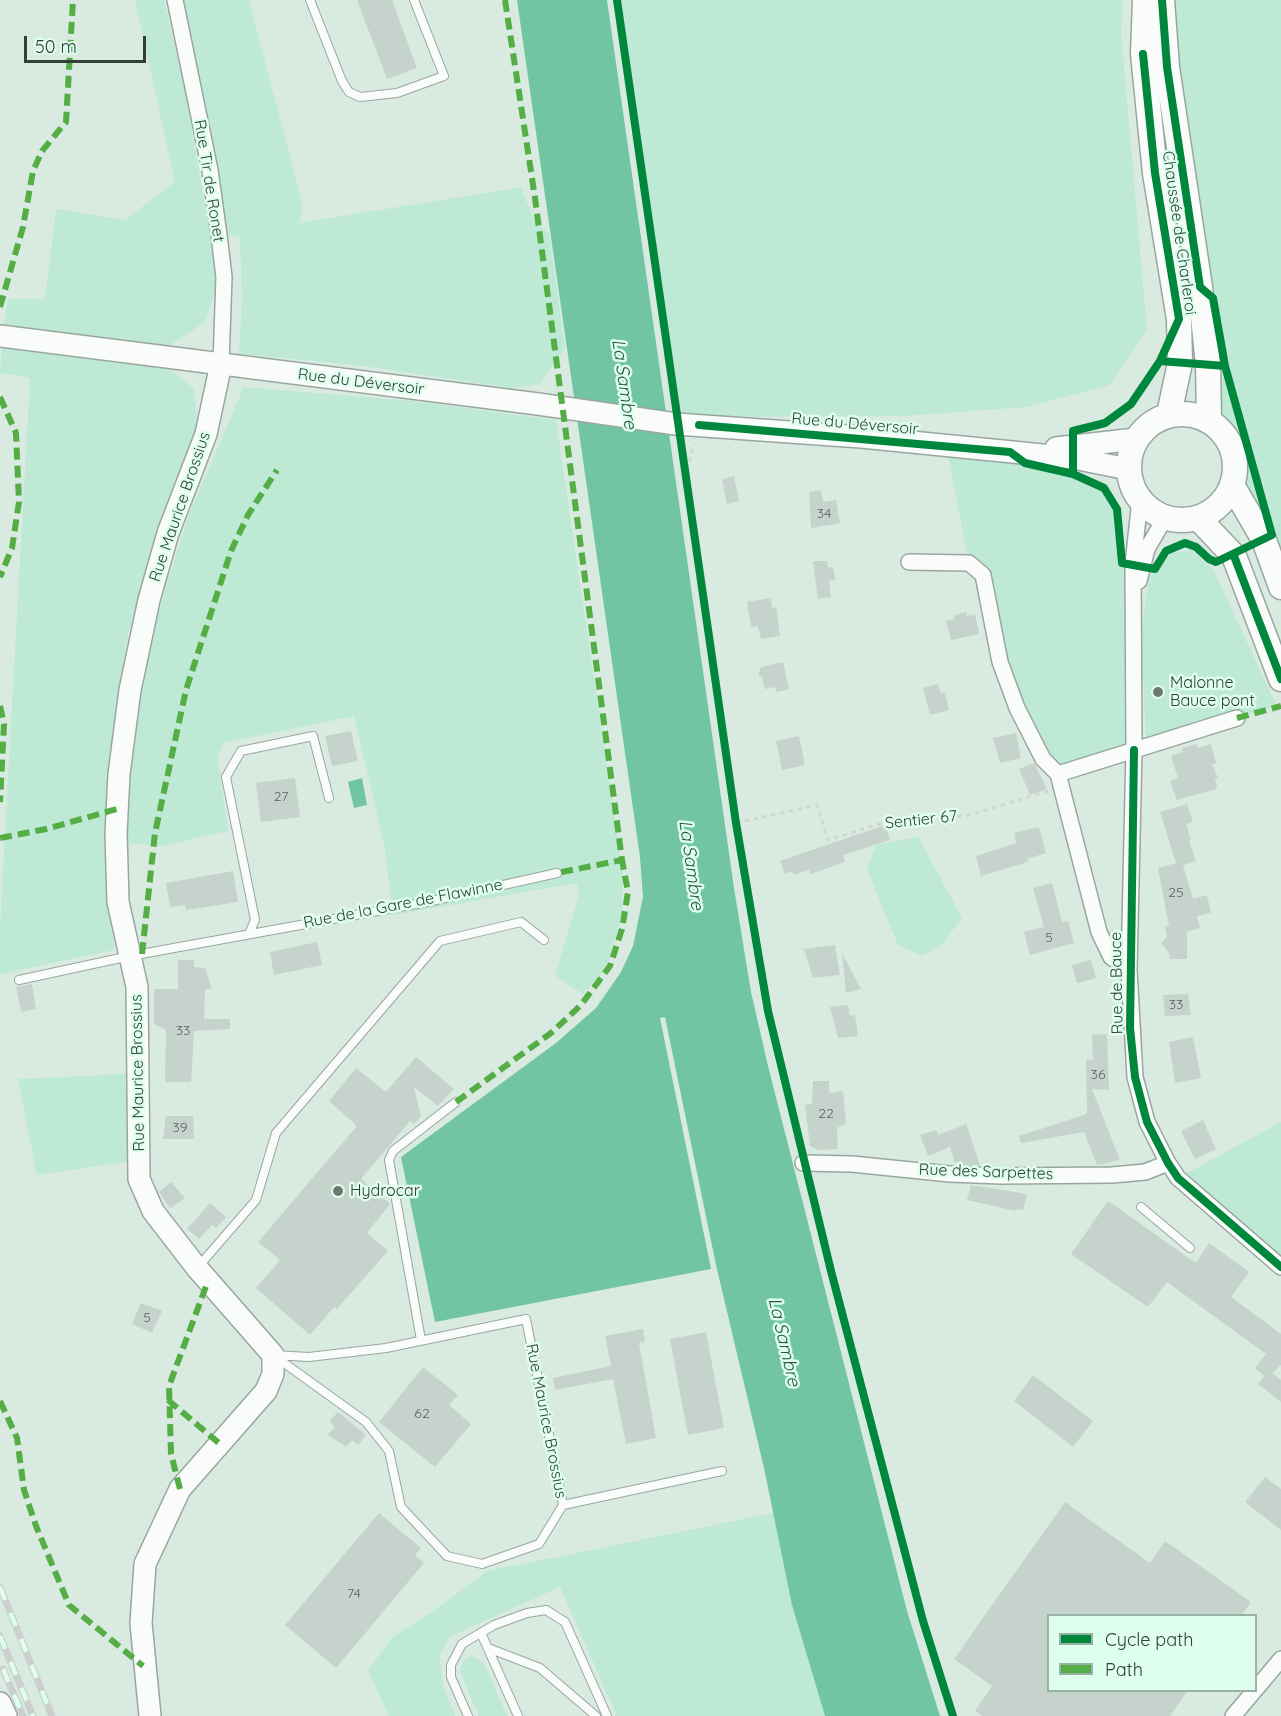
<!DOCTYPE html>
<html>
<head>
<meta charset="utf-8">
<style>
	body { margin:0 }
	#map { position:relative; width:1281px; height:1716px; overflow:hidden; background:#d9eae1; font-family:Quicksand,sans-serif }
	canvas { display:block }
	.legend { position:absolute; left:1047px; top:1614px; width:210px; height:78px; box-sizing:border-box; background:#dfffee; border:2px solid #9ab2a5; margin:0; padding:8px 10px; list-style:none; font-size:18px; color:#323e37 }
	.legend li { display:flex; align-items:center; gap:12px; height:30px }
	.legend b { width:30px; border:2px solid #9ab2a5 }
	.scale { position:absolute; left:24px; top:36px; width:122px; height:27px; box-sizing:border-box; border:3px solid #323e37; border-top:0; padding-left:8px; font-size:18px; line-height:21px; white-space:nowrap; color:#323e37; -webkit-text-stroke:4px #dfffee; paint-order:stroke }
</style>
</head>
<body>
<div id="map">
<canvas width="1281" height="1716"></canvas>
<ul class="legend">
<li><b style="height:8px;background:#00873e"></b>Cycle path</li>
<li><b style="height:8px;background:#54ad45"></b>Path</li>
</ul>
<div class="scale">50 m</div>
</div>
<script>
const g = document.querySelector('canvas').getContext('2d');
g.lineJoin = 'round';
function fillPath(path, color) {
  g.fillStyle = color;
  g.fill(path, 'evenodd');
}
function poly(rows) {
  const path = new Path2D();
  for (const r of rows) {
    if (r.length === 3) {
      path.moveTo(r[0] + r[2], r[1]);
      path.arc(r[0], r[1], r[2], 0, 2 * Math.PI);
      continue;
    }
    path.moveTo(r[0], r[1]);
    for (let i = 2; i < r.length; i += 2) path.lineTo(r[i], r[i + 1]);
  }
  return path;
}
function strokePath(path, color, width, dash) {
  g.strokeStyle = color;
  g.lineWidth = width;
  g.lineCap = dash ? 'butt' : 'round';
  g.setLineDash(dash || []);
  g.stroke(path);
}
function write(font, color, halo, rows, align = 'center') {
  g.font = font + ' Quicksand,sans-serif';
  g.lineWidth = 5;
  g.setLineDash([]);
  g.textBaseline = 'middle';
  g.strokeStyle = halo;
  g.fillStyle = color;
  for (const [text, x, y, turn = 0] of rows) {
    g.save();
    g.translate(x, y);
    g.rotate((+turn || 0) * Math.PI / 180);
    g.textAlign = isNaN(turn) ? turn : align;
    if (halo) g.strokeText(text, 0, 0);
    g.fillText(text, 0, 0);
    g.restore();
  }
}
fillPath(poly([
	[135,0,164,0,185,90,218,282,205,322,166,348,4,327,8,299,45,299,56,209,125,220,175,182],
	[175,0,249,0,302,203,300,223,521,187,536,225,549,233,565,348,540,384,512,388,356,365,239,354,242,298,240,237,219,235],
	[613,0,1123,0,1121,32,1147,330,1110,385,1026,407,905,416,676,417],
	[1162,0,1281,0,1281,554,1275,532,1232,485,1235,465,1232,449,1222,431,1209,420],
	[2,346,164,365,194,389,198,429,128,633,108,769,104,832,114,950,0,974,0,926,30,378,0,373],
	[244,387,410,401,556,420,623,876,622,914,607,966,583,994,555,976,579,895,577,883,393,915,384,843,354,716,223,743,218,758,228,831,161,846,127,843,132,729,154,626,189,515],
	[948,455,1025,463,1073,474,1104,488,1112,498,1119,519,1122,563,1133,564,1134,750,1058,774,1017,708,988,600,969,563],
	[1191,550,1213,569,1277,707,1146,739,1141,633,1149,578,1170,553],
	[918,837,962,918,944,942,923,956,898,945,867,869,876,845],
	[129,1074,132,1161,37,1175,18,1079],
	[1281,1122,1281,1267,1178,1178],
	[774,1513,792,1605,825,1716,617,1716,560,1587,451,1636,439,1655,444,1689,455,1716,389,1716,368,1670,394,1636,432,1612,487,1571],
	[471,1656,484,1663,507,1716,479,1716,460,1672,463,1661]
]), '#bee9d4');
fillPath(poly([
	[517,0,607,0,734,888,751,992,768,1066,907,1611,940,1716,825,1716,792,1605,764,1468,716,1265,665,1017,660,1018,711,1269,435,1322,401,1157,556,1043,596,1008,621,972,633,946,643,897,640,857],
	[362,778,367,805,354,808,348,782]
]), '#71c5a2');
fillPath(poly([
	[357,0,392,0,417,68,387,79],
	[734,476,739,501,727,504,722,479],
	[821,490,823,502,836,500,840,523,811,528,809,492],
	[813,561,827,561,828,568,833,567,835,580,829,581,831,597,818,599],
	[771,598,772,608,776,607,780,636,761,639,758,626,751,627,747,602],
	[966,612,967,616,975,614,979,634,951,640,946,621,954,619,954,615],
	[783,662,789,689,777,692,775,687,765,689,762,677,758,675,761,667],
	[938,684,941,693,945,693,949,710,930,715,923,688],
	[351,731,358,761,332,766,325,736],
	[1016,733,1021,758,1000,763,993,738],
	[799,736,805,765,782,770,776,741],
	[1197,744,1198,748,1211,744,1216,763,1212,764,1218,778,1215,779,1217,786,1216,789,1177,800,1170,781,1178,778,1171,756,1183,752,1182,748],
	[1034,763,1047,789,1030,795,1019,769],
	[295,778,300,817,261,822,256,783],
	[1187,804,1193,822,1186,824,1191,840,1189,841,1196,861,1183,865,1193,899,1207,895,1211,913,1197,916,1200,928,1187,932,1187,959,1170,959,1169,953,1161,943,1167,937,1165,927,1169,926,1158,868,1176,863,1160,812],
	[885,825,890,840,843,855,845,862,811,874,809,870,794,875,792,871,785,874,780,861],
	[1039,827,1046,853,1027,859,1028,862,981,876,976,856,1016,843,1014,833],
	[233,871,238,902,186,910,185,905,170,907,166,883],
	[1052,883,1062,922,1068,921,1074,943,1030,955,1024,932,1044,927,1033,888],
	[317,942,322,965,274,975,270,952],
	[835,945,840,975,813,978,804,949],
	[842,953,861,989,846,993],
	[178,960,194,960,194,967,205,968,212,989,205,989,204,1019,230,1019,230,1029,194,1031,191,1082,165,1082,166,1030,154,1024,154,989,178,989],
	[1091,960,1096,978,1077,983,1072,965],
	[32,984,36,1009,21,1012,16,987],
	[1188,994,1191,1015,1165,1016,1163,995],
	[848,1005,850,1016,855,1015,858,1036,838,1038,830,1007],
	[1107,1034,1109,1090,1092,1089,1120,1160,1097,1165,1084,1132,1021,1143,1019,1136,1087,1114,1086,1059,1093,1060,1092,1035],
	[1193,1037,1201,1078,1175,1083,1169,1042],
	[416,1057,454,1089,438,1106,414,1087,421,1116,414,1124,410,1121,361,1179,390,1204,367,1233,388,1251,337,1309,334,1307,310,1335,256,1288,280,1260,258,1242,357,1126,329,1101,356,1068,386,1092],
	[813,1081,829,1081,829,1093,843,1091,846,1123,837,1128,838,1149,818,1150,810,1146,805,1105,812,1104],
	[166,1116,193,1116,194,1139,163,1139],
	[1203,1120,1216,1149,1195,1159,1181,1131],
	[966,1124,980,1165,962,1165,961,1161,955,1163,950,1147,928,1156,920,1135,936,1130,938,1135],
	[171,1182,185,1198,170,1208,159,1192],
	[971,1185,1027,1194,1023,1210,1016,1209,1015,1211,967,1200],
	[1108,1201,1196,1263,1209,1243,1249,1272,1231,1297,1281,1334,1281,1365,1272,1373,1281,1380,1281,1402,1258,1384,1264,1376,1255,1368,1266,1354,1167,1282,1148,1307,1071,1254],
	[210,1203,226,1217,216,1228,212,1225,199,1239,187,1229],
	[141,1303,162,1311,152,1333,132,1324],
	[643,1329,645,1341,639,1343,656,1438,626,1444,613,1379,555,1390,553,1378,611,1366,605,1336],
	[706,1332,724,1428,688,1435,670,1339],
	[423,1367,458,1395,449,1405,471,1424,435,1467,379,1422],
	[1033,1375,1093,1421,1073,1447,1014,1401],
	[338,1412,366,1435,358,1445,352,1440,346,1447,328,1435,335,1427,329,1421],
	[1265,1477,1281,1489,1281,1530,1245,1502],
	[1065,1502,1150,1563,1165,1541,1251,1602,1241,1616,1048,1616,1048,1690,1188,1690,1170,1716,982,1716,975,1711,992,1686,954,1659],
	[379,1513,421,1548,415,1555,424,1563,336,1668,285,1625]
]), '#c6d3cc');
const lane = poly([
	[310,0,342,81,349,92,360,97,397,93,444,76,414,0],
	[249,934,255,920,226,777,241,751,313,736,329,798],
	[19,980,130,956,427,902,557,873],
	[1141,1207,1190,1248],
	[198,1267,256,1200,276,1133,440,941,521,922,544,940],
	[526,1319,563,1505,539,1544,482,1564,447,1556,401,1507,389,1451,366,1422,273,1355,309,1357,386,1348,526,1319],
	[421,1340,389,1160,393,1151,456,1102],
	[563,1505,722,1471],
	[481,1633,518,1716],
	[488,1648,540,1668,596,1716],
	[468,1716,451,1677,451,1665,462,1644,494,1625,527,1613,546,1610,565,1622,607,1716]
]);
const street = poly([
	[175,0,210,170,219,235,224,277,221,364],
	[1140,500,1133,564,1134,750,1129,970,1135,1077,1147,1122,1168,1163,1178,1178,1281,1267],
	[909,562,969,563,983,575,1000,662,1017,708,1043,759,1058,774,1237,718],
	[1139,581,1147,549,1165,518],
	[1058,774,1099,932,1111,957,1129,970],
	[803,1163,852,1164,950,1174,1001,1176,1112,1175,1145,1172,1168,1163],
	[1256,1689,1281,1659],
	[1233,1716,1255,1690]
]);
const secondary = poly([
	[0,336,538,404,676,424,861,437,1073,458,1128,469],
	[1056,448,1136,439],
	[0,1703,6,1716],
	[150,1716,141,1623,145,1564,180,1489,266,1391,273,1374,273,1355,197,1268,153,1211,139,1179,137,987,118,902,116,833,119,774,130,690,149,600,168,533,206,434,221,364]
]);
const primary = poly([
	[1145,0,1143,54,1155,173,1179,319,1180,363,1169,414],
	[1162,0,1167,67,1200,287,1208,365,1209,420],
	[1182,467,53],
	[1232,485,1264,540,1281,587],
	[1198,518,1234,556,1281,679]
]);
strokePath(lane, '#99a69f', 10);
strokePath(street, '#99a69f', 18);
strokePath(secondary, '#99a69f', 24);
strokePath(primary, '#99a69f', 27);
strokePath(poly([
	[685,479,694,443],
	[736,823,817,805,828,840,886,822,931,821,973,814,1048,791]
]), '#d1d6d3', 3, [4.5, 4.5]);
strokePath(lane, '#f9fcfa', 8);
strokePath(street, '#f9fcfa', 15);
strokePath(secondary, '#f9fcfa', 21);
strokePath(primary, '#f9fcfa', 24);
const rail = poly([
	[0,1587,52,1716],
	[0,1636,33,1716],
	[3,1669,23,1716]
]);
strokePath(rail, '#cbcfcd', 7);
strokePath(rail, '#dfffee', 4.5, [14]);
strokePath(poly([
	[505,0,535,198,622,860,557,873],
	[0,307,23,227,33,171,42,151,66,122,73,0],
	[0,397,16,433,19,502,12,548,0,577],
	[0,706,4,724,0,802],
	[1237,718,1281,706],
	[0,838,46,829,117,809],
	[142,954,155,833,186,690,231,551,248,515,277,470],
	[456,1102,551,1033,581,1005,610,966,622,929,628,892,622,860],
	[168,1400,220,1444],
	[0,1401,17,1438,24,1490,36,1526,69,1605,143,1666],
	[180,1489,171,1454,169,1386,208,1281]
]), '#54ad45', 6, [12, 6]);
strokePath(poly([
	[617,0,736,823,768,1011,831,1271,923,1621,953,1716],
	[1162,0,1167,67,1200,287,1213,298,1225,366],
	[699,425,1010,452,1025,463,1073,474,1104,488,1117,509,1122,563,1155,569,1166,551,1185,543,1196,547,1209,559,1216,562,1272,535,1225,366,1160,361],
	[1073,474,1073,431,1105,423,1131,404,1160,361,1179,319,1155,173,1143,54],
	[1234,556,1281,679],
	[1134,750,1130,1028,1135,1077,1147,1122,1168,1163,1178,1178,1281,1267]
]), '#00873e', 8);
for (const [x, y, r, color] of [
	[1158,692,6,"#6c7a72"],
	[338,1191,6,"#6c7a72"]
]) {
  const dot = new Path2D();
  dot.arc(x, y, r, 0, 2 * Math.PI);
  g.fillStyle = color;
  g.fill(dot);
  strokePath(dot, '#dfffee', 2);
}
write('14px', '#58655e', null, [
	["34",824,514],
	["27",281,797],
	["25",1176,893],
	["5",1049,938],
	["33",1176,1005],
	["33",183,1031],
	["36",1098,1075],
	["22",826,1114],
	["39",180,1128],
	["5",147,1318],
	["62",422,1414],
	["74",354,1594]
]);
write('16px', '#323e37', '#dfffee', [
	["Rue Tir de Ronet",209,181,81],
	["Chaussée de Charleroi",1179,233,82],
	["Rue du Déversoir",361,382,7],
	["Rue du Déversoir",855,424,5],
	["Rue Maurice Brossius",180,507,-71],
	["Sentier 67",921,820,-6],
	["Rue de la Gare de Flawinne",403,904,-11],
	["Rue de Bauce",1117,983,-91],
	["Rue Maurice Brossius",138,1073,-91],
	["Rue des Sarpettes",986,1172,2],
	["Rue Maurice Brossius",546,1421,79]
]);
write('16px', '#323e37', '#dfffee', [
	["Malonne",1170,683],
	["Bauce pont",1170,701],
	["Hydrocar",350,1191]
], 'left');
write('italic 18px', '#295742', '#dfffee', [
	["La Sambre",624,384,82],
	["La Sambre",691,865,82],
	["La Sambre",784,1342,77]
]);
</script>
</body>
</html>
